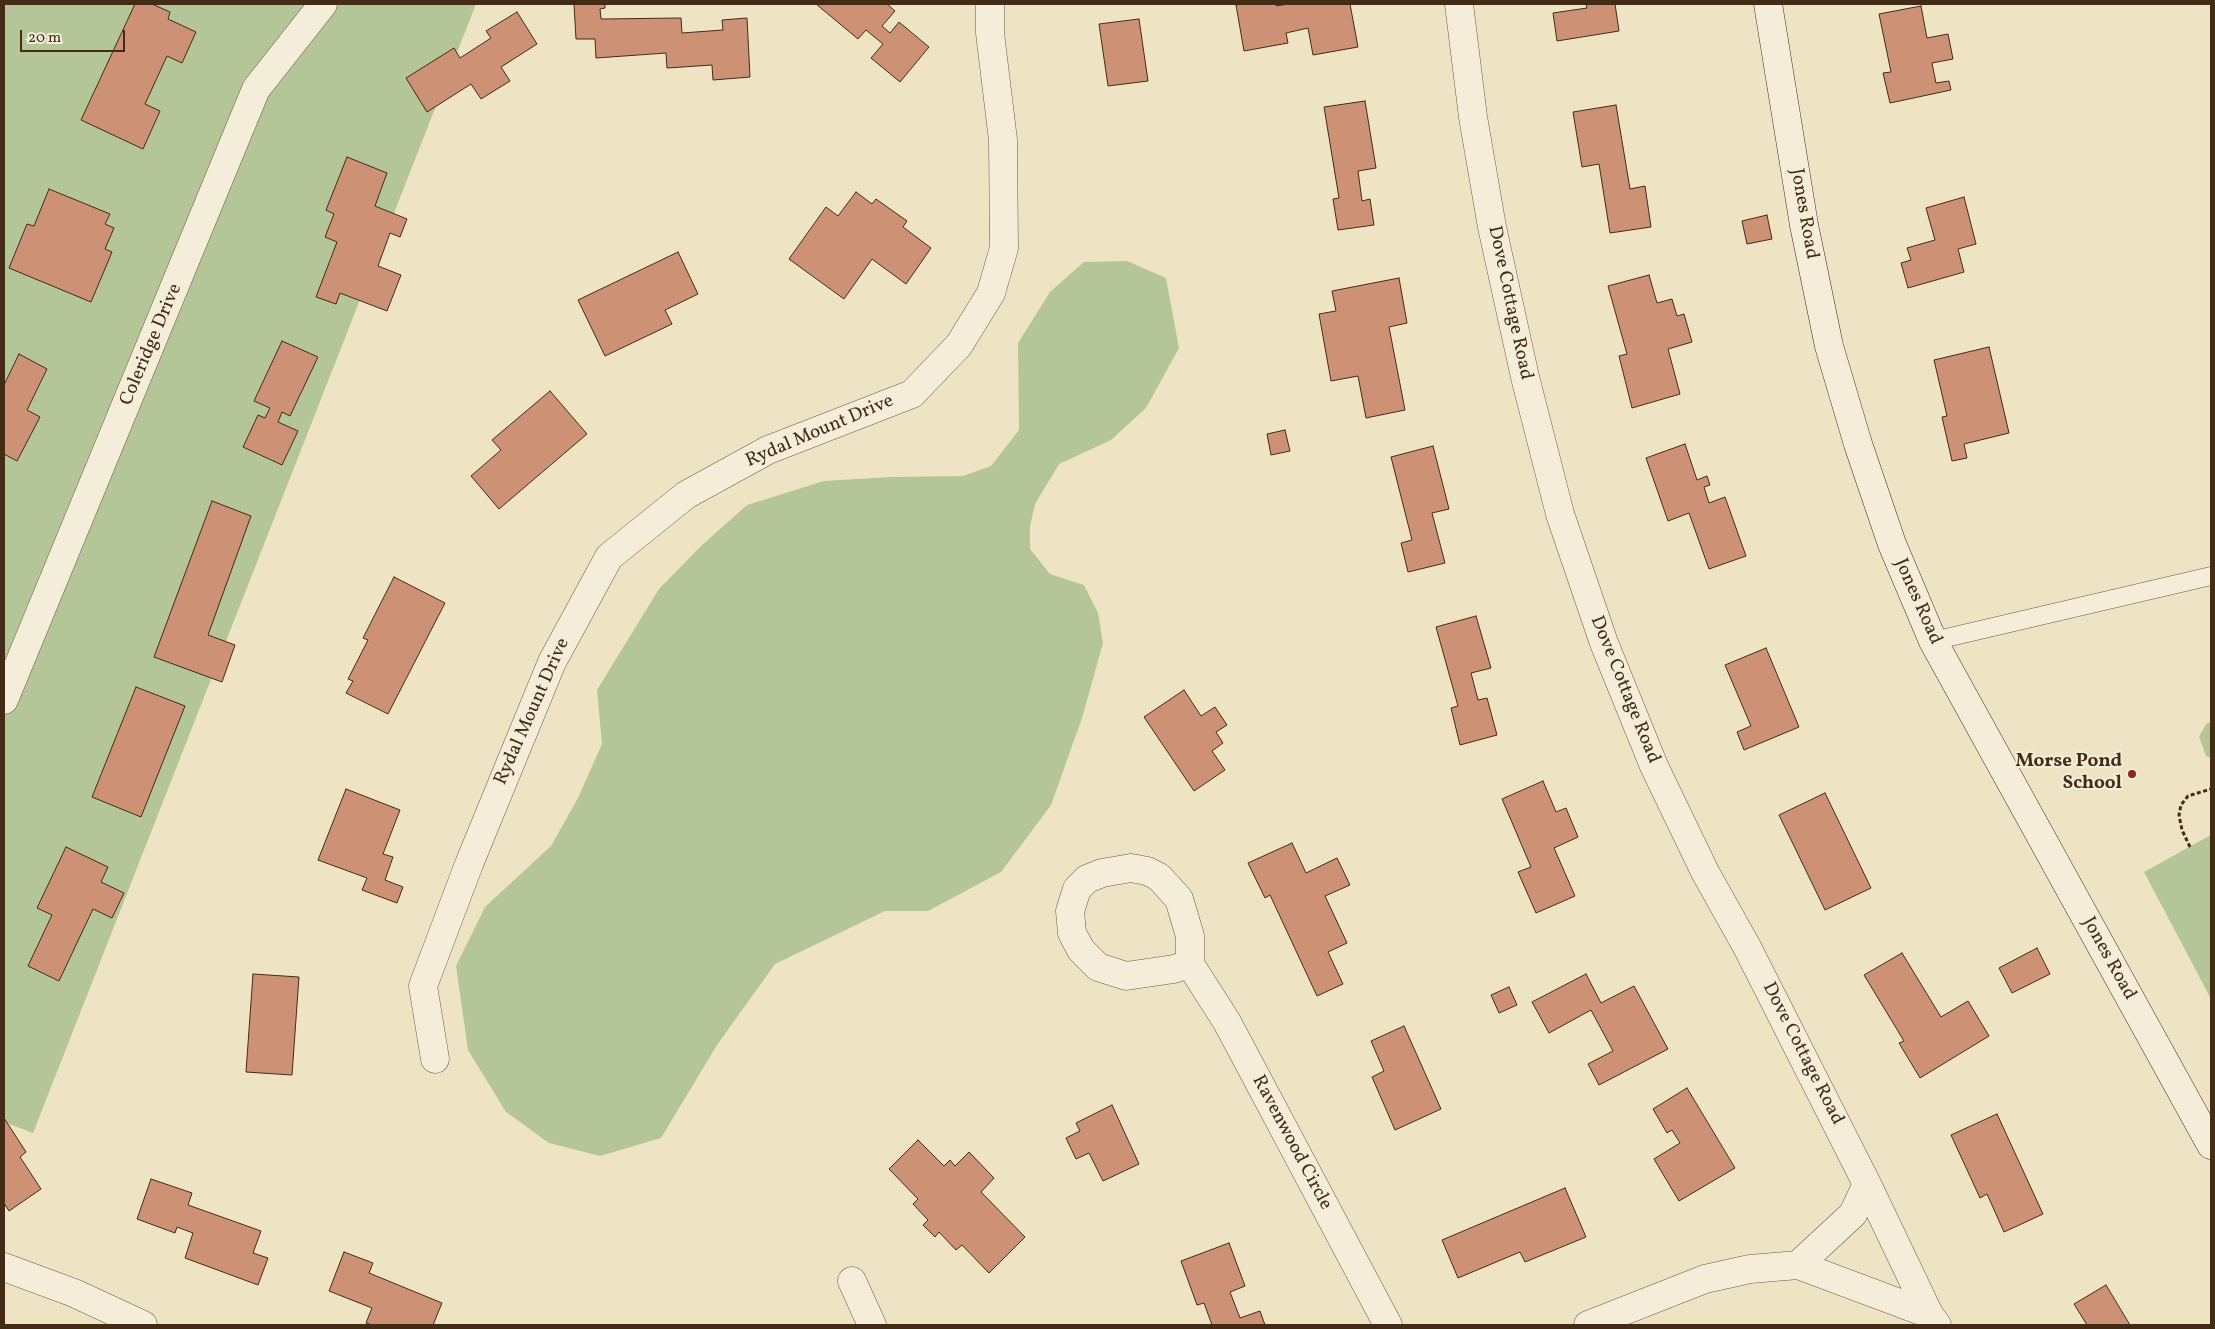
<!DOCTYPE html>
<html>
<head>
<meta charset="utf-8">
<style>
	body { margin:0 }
	#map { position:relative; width:2215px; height:1329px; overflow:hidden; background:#eee4c4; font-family:Vollkorn,serif }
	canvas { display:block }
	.frame { position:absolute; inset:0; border:5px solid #442b15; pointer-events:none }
	.scale { position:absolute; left:20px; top:30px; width:105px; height:22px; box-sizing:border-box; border:2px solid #442b15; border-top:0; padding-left:6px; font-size:15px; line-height:18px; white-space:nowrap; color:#442b15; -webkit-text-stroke:4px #f4edd9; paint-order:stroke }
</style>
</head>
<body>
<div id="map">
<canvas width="2215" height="1329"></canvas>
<div class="frame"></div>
<div class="scale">20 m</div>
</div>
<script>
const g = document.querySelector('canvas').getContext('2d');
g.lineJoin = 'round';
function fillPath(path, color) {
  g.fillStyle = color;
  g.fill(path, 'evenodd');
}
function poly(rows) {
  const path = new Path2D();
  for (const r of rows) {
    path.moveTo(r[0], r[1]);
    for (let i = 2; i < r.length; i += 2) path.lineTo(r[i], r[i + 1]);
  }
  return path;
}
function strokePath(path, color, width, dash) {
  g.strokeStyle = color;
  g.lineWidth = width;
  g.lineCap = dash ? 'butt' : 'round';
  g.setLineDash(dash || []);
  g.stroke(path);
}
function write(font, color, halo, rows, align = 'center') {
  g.font = font + ' Vollkorn,serif';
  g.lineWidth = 4;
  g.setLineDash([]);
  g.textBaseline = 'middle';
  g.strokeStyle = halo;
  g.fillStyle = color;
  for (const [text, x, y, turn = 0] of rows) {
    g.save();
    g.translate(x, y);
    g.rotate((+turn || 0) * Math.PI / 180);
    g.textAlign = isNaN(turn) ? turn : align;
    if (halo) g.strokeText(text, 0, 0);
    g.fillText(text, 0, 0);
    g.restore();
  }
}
fillPath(poly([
	[4,4,476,4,33,1133,4,1122],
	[1127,261,1166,278,1179,348,1146,408,1111,440,1059,464,1035,504,1030,526,1030,549,1050,574,1084,585,1098,613,1103,643,1082,718,1051,805,1001,872,928,911,885,911,775,964,717,1045,661,1138,600,1156,549,1143,506,1112,468,1050,456,966,485,907,551,846,578,798,602,744,597,690,659,589,701,546,747,505,824,481,891,477,963,476,991,466,1019,430,1018,343,1050,292,1084,262],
	[2211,722,2211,758,2206,756,2199,737,2206,724],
	[2211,835,2211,999,2144,872]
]), '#b4c597');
const building = poly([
	[135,4,152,4,170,12,168,19,196,32,182,63,167,56,145,104,160,111,143,149,81,120,135,4],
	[574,4,605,4,605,8,600,9,601,19,681,18,682,33,723,30,722,20,747,18,750,77,713,80,712,65,667,68,666,53,596,58,595,39,576,39,574,4],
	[816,4,887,4,895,11,882,26,890,33,899,22,929,47,900,82,871,58,883,44,866,30,858,39,816,4],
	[1244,4,1276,4,1276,6,1288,4,1350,4,1358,47,1313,55,1308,28,1286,33,1288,43,1244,51,1236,5,1244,4],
	[1586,4,1615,4,1619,31,1557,41,1553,13,1587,8,1586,4],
	[1921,6,1927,38,1948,34,1953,59,1932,63,1936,83,1949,81,1951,90,1890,103,1883,73,1891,72,1879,14,1921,6],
	[517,12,537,44,501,67,510,81,481,99,471,84,427,112,406,78,454,48,460,58,491,38,486,31,517,12],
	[1139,19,1148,81,1108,86,1099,24,1139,19],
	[1365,101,1376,168,1358,171,1362,201,1370,199,1374,225,1338,230,1333,199,1339,198,1324,107,1365,101],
	[1616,105,1630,189,1645,186,1651,227,1610,233,1599,164,1582,167,1573,112,1616,105],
	[347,157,387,173,375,206,407,219,400,237,390,233,378,266,401,275,387,311,340,293,336,304,316,297,337,242,325,237,334,214,326,210,347,157],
	[49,189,110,214,105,224,114,228,105,249,112,252,91,302,9,268,27,224,34,226,49,189],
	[856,192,872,204,876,199,907,221,903,227,931,248,906,284,872,259,844,299,789,259,826,207,838,216,856,192],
	[1964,197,1976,244,1958,249,1964,272,1908,288,1901,263,1911,260,1907,248,1935,240,1926,208,1964,197],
	[1767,215,1772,239,1747,244,1742,221,1767,215],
	[678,252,698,294,665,310,672,324,605,356,578,300,678,252],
	[1649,275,1657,303,1672,299,1677,316,1684,314,1692,342,1668,349,1680,394,1632,408,1619,356,1627,354,1608,286,1649,275],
	[1399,278,1407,323,1389,327,1405,410,1366,418,1358,376,1331,381,1319,314,1336,311,1332,291,1399,278],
	[282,341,318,357,290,416,282,412,278,422,298,431,282,465,243,447,258,415,265,418,270,408,254,401,282,341],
	[1989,347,2009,433,1964,444,1967,458,1952,461,1942,417,1947,416,1934,360,1989,347],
	[19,354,47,369,27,410,40,417,17,461,4,454,4,385,19,354],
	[550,391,587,434,499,509,471,476,501,450,492,440,550,391],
	[1285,430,1290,451,1271,455,1267,434,1285,430],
	[1685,444,1697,480,1707,476,1710,485,1704,487,1709,503,1725,497,1746,556,1709,569,1689,513,1668,521,1646,458,1685,444],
	[1433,446,1449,509,1432,513,1445,563,1408,572,1401,543,1412,540,1391,457,1433,446],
	[212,501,251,516,208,635,235,645,222,682,154,657,212,501],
	[394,577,445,603,388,714,346,693,353,681,348,679,368,640,363,638,394,577],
	[1476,616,1491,668,1471,673,1478,700,1487,698,1497,735,1460,745,1451,708,1458,706,1436,627,1476,616],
	[1766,648,1799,727,1744,750,1737,732,1751,726,1725,665,1766,648],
	[136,687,185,706,141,817,92,797,136,687],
	[1184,690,1201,716,1215,707,1227,725,1216,732,1223,743,1212,751,1225,770,1194,791,1144,717,1184,690],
	[1543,781,1556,812,1566,808,1578,837,1554,848,1575,896,1536,913,1518,872,1531,867,1502,799,1543,781],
	[346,789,400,810,383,854,393,857,385,880,403,887,397,903,362,890,367,878,318,860,346,789],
	[1825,793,1871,888,1825,910,1779,815,1825,793],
	[1292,843,1306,873,1337,858,1350,885,1325,896,1347,943,1328,952,1343,984,1317,996,1270,895,1265,898,1248,863,1292,843],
	[66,847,108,867,101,882,124,893,112,918,93,909,59,981,28,966,52,915,37,908,66,847],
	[2037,948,2050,974,2012,993,1999,968,2037,948],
	[1902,953,1941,1017,1968,1001,1989,1036,1920,1078,1899,1043,1904,1041,1864,975,1902,953],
	[253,974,299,977,292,1075,246,1072,253,974],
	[1586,974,1601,1003,1634,986,1668,1049,1599,1085,1588,1064,1613,1051,1591,1010,1549,1033,1532,1002,1586,974],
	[1509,987,1517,1005,1499,1013,1491,995,1509,987],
	[1404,1026,1441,1109,1395,1130,1372,1077,1384,1071,1371,1041,1404,1026],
	[1687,1088,1735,1168,1679,1201,1654,1159,1680,1143,1672,1130,1667,1133,1653,1109,1687,1088],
	[1112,1105,1139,1164,1103,1181,1089,1153,1076,1159,1066,1138,1080,1131,1076,1123,1112,1105],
	[1997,1114,2043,1214,2004,1232,1987,1194,1980,1198,1951,1135,1997,1114],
	[4,1118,26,1152,20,1157,41,1189,9,1211,4,1203,4,1118],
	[918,1140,944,1166,950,1160,955,1166,969,1152,994,1178,981,1192,1025,1237,989,1273,962,1245,956,1250,939,1232,935,1237,923,1225,928,1220,913,1204,918,1199,889,1169,918,1140],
	[151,1179,192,1193,188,1205,261,1231,253,1253,268,1258,258,1285,185,1258,193,1233,177,1227,175,1233,137,1219,151,1179],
	[1565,1188,1586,1237,1525,1262,1520,1252,1458,1278,1442,1240,1565,1188],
	[1229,1243,1245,1286,1230,1292,1240,1318,1260,1311,1265,1325,1212,1325,1204,1303,1197,1305,1181,1261,1229,1243],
	[344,1252,373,1263,369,1273,442,1303,433,1325,372,1325,366,1323,372,1308,329,1291,344,1252],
	[2106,1285,2130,1325,2087,1325,2074,1304,2106,1285]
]);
fillPath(building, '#cd9175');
strokePath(building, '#442b15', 1);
const service = poly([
	[1933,641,2211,576]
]);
const minor = poly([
	[1459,4,1473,117,1492,227,1525,377,1560,514,1604,643,1654,766,1705,872,1747,947,1867,1184,1929,1314,1937,1325],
	[4,700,256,89,323,4],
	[1131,868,1147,871,1159,877,1179,899,1190,936,1190,964,1174,969,1126,976,1098,967,1081,950,1072,933,1070,911,1077,889,1087,879,1102,873,1131,868],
	[1190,964,1227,1022,1388,1325],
	[435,1059,423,986,469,864,552,662,609,557,686,495,768,450,912,394,959,345,991,293,1004,248,1003,140,990,33,990,4],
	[1798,1265,1853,1214,1867,1184],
	[4,1267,74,1293,143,1325],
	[852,1281,872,1325],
	[1588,1325,1705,1279,1750,1269,1798,1265,1929,1314]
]);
const secondary = poly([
	[1768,4,1804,225,1829,346,1858,444,1892,544,1933,641,2211,1145]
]);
strokePath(service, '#6e5941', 19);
strokePath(minor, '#6e5941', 29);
strokePath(secondary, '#442b15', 29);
strokePath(poly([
	[2190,847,2182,830,2179,815,2181,805,2188,796,2211,789]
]), '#442b15', 3, [4, 2.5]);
strokePath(service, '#f4edd9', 18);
strokePath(minor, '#f4edd9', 28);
strokePath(secondary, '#f4edd9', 28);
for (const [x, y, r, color] of [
	[2132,774,5,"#8f2418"]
]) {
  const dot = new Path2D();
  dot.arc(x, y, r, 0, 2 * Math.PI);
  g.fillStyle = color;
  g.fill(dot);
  strokePath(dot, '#f4edd9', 2);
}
write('19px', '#442b15', '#f4edd9', [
	["Jones Road",1803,214,80],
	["Dove Cottage Road",1509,303,78],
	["Coleridge Drive",152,345,-67],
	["Rydal Mount Drive",820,432,-23],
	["Jones Road",1917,602,66],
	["Dove Cottage Road",1624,690,68],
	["Rydal Mount Drive",533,712,-66],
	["Jones Road",2108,959,61],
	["Dove Cottage Road",1802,1054,63],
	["Ravenwood Circle",1291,1143,62]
]);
write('bold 19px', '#442b15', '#f4edd9', [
	["Morse Pond",2122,763],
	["School",2122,785]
], 'right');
</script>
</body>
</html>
